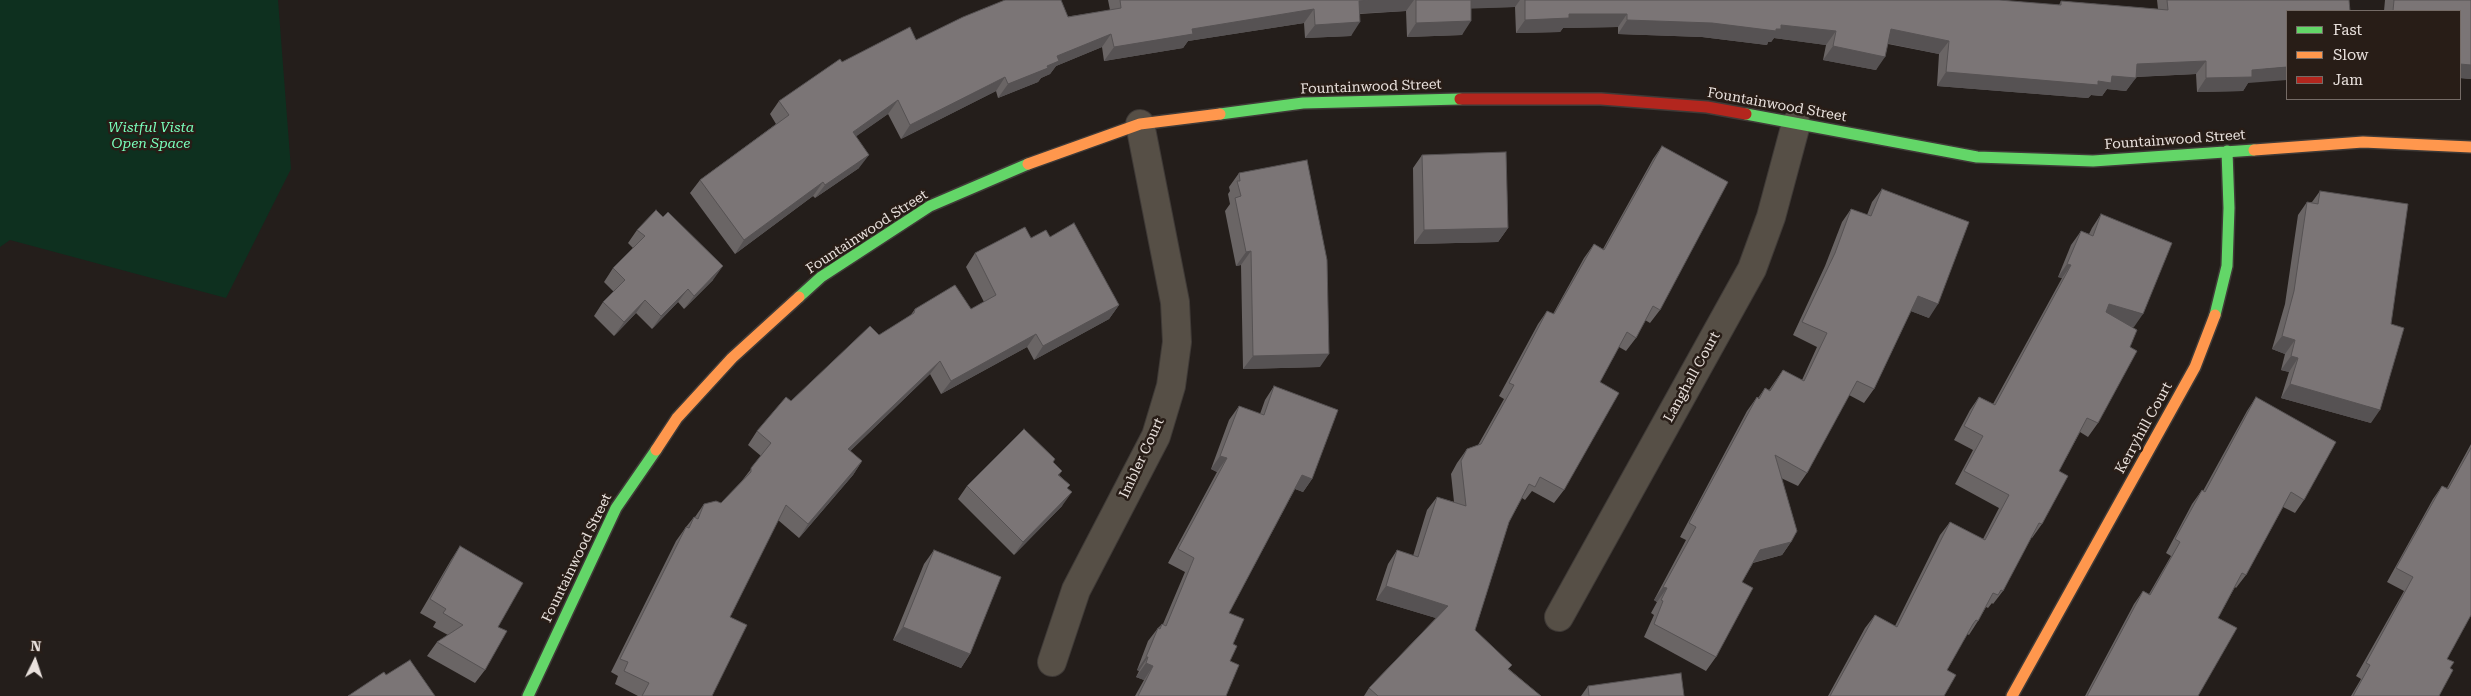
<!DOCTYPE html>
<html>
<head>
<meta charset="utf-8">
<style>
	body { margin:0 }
	#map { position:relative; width:2471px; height:696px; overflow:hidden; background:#241e1b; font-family:"Roboto Serif",serif }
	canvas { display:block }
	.legend { position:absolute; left:2286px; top:10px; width:175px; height:90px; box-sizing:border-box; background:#281d17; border:1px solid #756b66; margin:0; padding:6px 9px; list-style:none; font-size:15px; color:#e9e1dd }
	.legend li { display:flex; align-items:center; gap:10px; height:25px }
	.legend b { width:25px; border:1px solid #756b66 }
	.north { position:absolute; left:10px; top:636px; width:50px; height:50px; -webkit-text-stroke:4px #281d17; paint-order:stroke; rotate:4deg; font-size:14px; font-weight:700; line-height:20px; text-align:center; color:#e9e1dd }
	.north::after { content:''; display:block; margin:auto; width:18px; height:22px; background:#e9e1dd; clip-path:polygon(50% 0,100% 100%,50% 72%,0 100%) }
</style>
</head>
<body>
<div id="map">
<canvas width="2471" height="696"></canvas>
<ul class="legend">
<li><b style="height:6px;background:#63d668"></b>Fast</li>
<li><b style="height:6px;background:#ff974d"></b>Slow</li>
<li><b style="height:6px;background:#b3261e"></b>Jam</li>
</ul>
<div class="north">N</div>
</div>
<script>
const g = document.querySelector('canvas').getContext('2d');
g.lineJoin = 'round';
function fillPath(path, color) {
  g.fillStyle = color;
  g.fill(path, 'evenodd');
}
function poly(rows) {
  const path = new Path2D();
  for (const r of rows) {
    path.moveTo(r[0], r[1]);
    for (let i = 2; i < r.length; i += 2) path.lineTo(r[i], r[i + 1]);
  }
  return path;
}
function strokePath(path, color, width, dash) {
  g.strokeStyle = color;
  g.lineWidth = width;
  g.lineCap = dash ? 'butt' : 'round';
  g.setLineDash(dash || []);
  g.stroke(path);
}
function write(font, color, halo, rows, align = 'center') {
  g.font = font + ' "Roboto Serif",serif';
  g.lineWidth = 5;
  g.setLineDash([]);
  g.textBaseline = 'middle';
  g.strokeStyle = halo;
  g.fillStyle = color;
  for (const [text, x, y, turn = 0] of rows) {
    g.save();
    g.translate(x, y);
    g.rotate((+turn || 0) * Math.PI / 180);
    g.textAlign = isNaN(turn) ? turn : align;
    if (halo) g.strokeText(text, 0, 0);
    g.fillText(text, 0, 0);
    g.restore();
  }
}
fillPath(poly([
	[0,0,278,0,291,169,226,298,10,240,0,247]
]), '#0e301f');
const street = poly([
	[1559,617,1752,269,1771,217,1796,124],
	[1052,662,1076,590,1156,436,1171,386,1177,342,1175,302,1140,124]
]);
const fast = poly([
	[1220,114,1303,103,1460,99],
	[1746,114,1977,157,2093,161,2254,150],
	[799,297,821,277,930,206,1028,164],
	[2215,315,2227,266,2229,208,2227,151],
	[528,696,616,508,656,450]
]);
const slow = poly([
	[2254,150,2363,142,2471,147],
	[1028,164,1140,124,1220,114],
	[656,450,677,418,732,358,799,297],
	[2012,696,2195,367,2215,315]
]);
const jam = poly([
	[1460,99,1601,99,1707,107,1746,114]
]);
strokePath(street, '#3f3a37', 30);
strokePath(fast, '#3f3a37', 14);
strokePath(slow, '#3f3a37', 14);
strokePath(jam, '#3f3a37', 14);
strokePath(street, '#564f46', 28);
strokePath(fast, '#63d668', 11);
strokePath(slow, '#ff974d', 11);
strokePath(jam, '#b3261e', 11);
fillPath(poly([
	[1108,0,1999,0,2059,5,2061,1,2158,9,2157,0,2349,0,2248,83,2243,91,2197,92,2196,74,2136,77,2126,91,2107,89,2102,96,2091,95,2088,98,1937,86,1939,54,1888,44,1876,70,1823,60,1826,45,1774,38,1771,42,1768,42,1767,45,1702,37,1618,34,1618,27,1563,28,1560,32,1516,33,1515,7,1471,8,1462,35,1407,37,1406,11,1360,14,1351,36,1305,38,1304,23,1188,41,1183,48,1104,61,1102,47,1056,66,1050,74,1041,78,1038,82,998,98,996,91,901,139,888,114,856,136,859,168,815,198,813,196,735,254,690,193,700,180,776,124,770,114,779,101,842,62,916,40,1110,10],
	[2385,0,2471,0,2471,79,2460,78,2460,11,2384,11],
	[1662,146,1660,310,1650,323,1645,320,1636,338,1626,351,1619,347,1600,382,1564,490,1554,503,1532,491,1525,500,1522,498,1509,522,1475,630,1509,669,1541,696,1364,696,1369,688,1436,618,1376,600,1388,564,1397,550,1413,556,1427,510,1437,497,1454,502,1451,474,1457,463,1467,449,1478,445,1504,399,1499,396,1538,324,1547,311,1553,314,1584,258,1594,244,1603,249,1653,159],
	[1422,155,1508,228,1498,242,1414,244,1413,168],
	[1239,173,1320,367,1243,369,1241,265,1236,266,1225,211,1230,204,1228,194,1230,191,1229,187],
	[1882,189,1929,318,1911,311,1874,389,1864,403,1849,395,1807,473,1798,486,1781,478,1791,542,1782,555,1753,563,1742,582,1716,657,1706,671,1644,637,1654,615,1651,613,1657,602,1654,600,1686,540,1680,537,1747,411,1757,397,1758,398,1765,388,1769,390,1783,370,1802,380,1817,347,1793,335,1825,266,1842,222,1851,209,1867,215,1872,202],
	[2320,191,2371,423,2281,398,2289,372,2281,370,2285,354,2272,349,2285,304,2298,215,2307,202,2312,202],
	[2101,214,2134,327,2131,327,2098,423,2088,437,2080,432,2059,471,2042,524,2032,538,2031,537,2003,591,1993,604,1992,603,1988,608,1986,607,1978,621,1969,635,1967,634,1947,670,1944,696,1828,696,1865,628,1875,615,1895,626,1940,535,1950,522,1983,539,1999,508,1955,484,1973,450,1954,440,1970,410,1979,397,1993,404,2062,278,2058,277,2071,245,2081,231,2089,234,2092,228],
	[637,230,713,280,684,309,678,302,652,329,636,313,614,336,594,316,603,302,614,292,604,282,613,268,633,248,628,243],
	[1050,237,1119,305,1109,319,1034,360,1027,347,941,394,930,374,850,451,862,461,853,475,799,538,778,520,730,617,712,696,638,696,615,684,618,676,611,672,676,541,686,527,694,517,695,517,704,504,721,503,741,482,761,456,748,445,757,431,791,401,879,335,910,316,915,309,971,309,984,302,966,267,975,253,1031,238],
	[1274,386,1312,479,1303,492,1295,489,1229,613,1233,644,1230,661,1226,696,1135,696,1144,680,1136,677,1139,671,1137,670,1148,641,1158,628,1162,624,1163,624,1185,572,1168,563,1217,472,1211,469,1229,420,1239,406,1260,414,1265,400],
	[2256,397,2304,500,2295,513,2283,507,2246,575,2236,588,2235,587,2218,618,2198,696,2085,696,2134,604,2143,591,2149,594,2171,556,2166,553,2192,504,2202,490,2203,491,2247,411],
	[2471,444,2471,615,2447,659,2450,668,2439,696,2351,696,2361,679,2356,676,2404,591,2387,582,2433,499,2442,486,2447,488],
	[1053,462,1062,471,1059,475,1070,485,1067,488,1062,506,1014,555,958,499,967,486],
	[460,546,498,627,485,670,475,683,427,656,437,642,448,635,433,627,436,622,420,613,451,560],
	[934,550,970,654,961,668,893,640,924,564],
	[1588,686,1684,696,1581,696]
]), '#6a6565');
fillPath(poly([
	[1369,0,1414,0,1406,11,1349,14,1359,1],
	[1467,0,1520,0,1515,7,1461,9],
	[1314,9,1304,23,1188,41,1183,48,1104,61,1114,47,1192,29],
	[1569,14,1627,14,1618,27,1563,28,1560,32,1516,33,1525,20],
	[1627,20,1712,23,1776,29,1781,25,1836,31,1826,45,1774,38,1771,42,1768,42,1767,45,1702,37,1618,34],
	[1471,21,1462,35,1407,37,1416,23],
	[1360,22,1351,36,1305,38,1315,25],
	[1891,29,1949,41,1939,54,1881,42],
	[1111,34,1102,47,1056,66,1050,74,1041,78,1038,82,998,98,1008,84,1047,66,1057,56],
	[1833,46,1885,57,1876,70,1823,60],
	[2206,61,2196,74,2132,77,2136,78,2126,91,2107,89,2102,96,2091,95,2088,98,1937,86,1946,72,2098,81,2137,64],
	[2460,64,2471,65,2471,79,2460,78],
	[2287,67,2287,80,2248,83,2243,91,2197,92,2206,78,2252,70],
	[1005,77,996,91,901,139,910,125],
	[898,100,888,114,844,145,853,132],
	[869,155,859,168,815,198,825,185],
	[823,182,813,196,735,254,744,240],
	[1508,228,1498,242,1414,244,1424,230],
	[1251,251,1241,265,1236,266,1246,252],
	[2067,264,2071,265,2062,278,2058,277],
	[723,266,713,280,684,309,694,296],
	[688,289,678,302,652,329,661,316],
	[1918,296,1938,304,1929,318,1908,310],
	[645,300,636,313,614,336,624,322],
	[2109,304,2143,314,2134,327,2100,318],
	[1119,305,1109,319,1034,360,1043,346],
	[1036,334,1027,347,941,394,951,381],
	[2282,336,2295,340,2285,354,2272,349],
	[1329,354,1320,367,1243,369,1253,356],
	[2291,356,2298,358,2289,372,2281,370],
	[940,361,930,374,838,463,848,449],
	[2290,384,2380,410,2371,423,2281,398],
	[1220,456,1227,458,1217,472,1211,469],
	[862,461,853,475,799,538,808,524],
	[1302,475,1312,479,1303,492,1293,488],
	[1072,492,1062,506,1014,555,1023,542],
	[1791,542,1782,555,1751,563,1760,550],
	[1386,586,1448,606,1439,619,1376,600],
	[1663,587,1667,588,1657,602,1654,600],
	[903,627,970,654,961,668,893,640],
	[1146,657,1148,657,1139,671,1137,670],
	[1146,663,1153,666,1144,680,1136,677]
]), '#565253');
const building = poly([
	[1005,0,1061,0,1068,17,1121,8,1120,0,1369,0,1359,1,1360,22,1315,25,1314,9,1192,29,1193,34,1114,47,1111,34,1057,56,1059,61,1047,66,1048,68,1008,84,1005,77,910,125,898,100,853,132,869,155,825,185,823,182,744,240,700,180,789,115,779,101,840,59,842,62,910,27,916,40,963,17,1005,0],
	[1416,0,1471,0,1471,21,1416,23,1416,0],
	[1525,0,1999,0,2061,5,2061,1,2168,10,2167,0,2349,0,2350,11,2287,11,2287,67,2252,70,2252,77,2206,78,2206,61,2137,64,2136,78,2112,76,2111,83,2098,81,2098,85,1946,72,1949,41,1891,29,1885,57,1833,46,1836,31,1781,25,1781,29,1776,29,1776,31,1712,23,1627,20,1627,14,1569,14,1569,18,1525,20,1525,0],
	[2394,0,2471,0,2471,65,2460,64,2460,11,2393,11,2394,0],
	[1662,146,1728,182,1660,310,1653,306,1636,338,1627,332,1600,382,1619,393,1564,490,1540,477,1535,487,1529,484,1509,522,1475,630,1512,665,1508,669,1541,696,1378,696,1369,688,1448,606,1386,586,1397,550,1418,557,1437,497,1466,506,1461,461,1467,449,1481,444,1514,385,1509,383,1547,311,1554,314,1594,244,1604,250,1662,146],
	[1506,152,1508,228,1424,230,1422,155,1506,152],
	[1307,160,1327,260,1329,354,1253,356,1251,251,1246,252,1235,198,1241,196,1237,181,1240,181,1239,173,1307,160],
	[1882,189,1969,222,1938,304,1918,296,1874,389,1857,381,1807,473,1775,455,1797,531,1791,542,1760,550,1742,582,1753,588,1716,657,1654,624,1663,601,1661,600,1667,588,1663,587,1696,527,1689,523,1757,397,1759,399,1765,388,1770,391,1783,370,1804,381,1827,333,1802,322,1835,253,1851,209,1871,216,1882,189],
	[2320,191,2408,204,2391,324,2404,328,2380,410,2290,384,2298,358,2291,356,2295,340,2282,336,2294,291,2307,202,2318,204,2320,191],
	[656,210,663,217,668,212,723,266,694,296,688,289,661,316,645,300,624,322,603,302,625,280,613,268,645,236,637,230,656,210],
	[2101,214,2172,243,2143,314,2109,304,2106,312,2137,330,2130,347,2137,351,2098,423,2087,418,2059,471,2068,476,2042,524,2039,523,2003,591,2001,590,1998,595,1993,593,1978,621,1976,620,1973,624,1947,670,1956,675,1944,696,1830,696,1875,615,1897,627,1950,522,1985,540,2009,495,1964,471,1983,436,1964,426,1979,397,1995,405,2071,265,2067,264,2081,231,2093,236,2101,214],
	[1074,223,1119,305,1043,346,1036,334,951,381,940,361,848,449,862,461,808,524,786,505,730,617,747,625,712,696,642,696,649,683,624,671,628,662,620,659,686,527,689,528,694,517,698,519,704,504,716,501,721,503,751,472,751,468,771,443,757,431,786,397,791,401,870,326,879,335,914,313,915,309,955,285,971,309,996,295,975,253,1025,227,1031,238,1046,230,1050,237,1074,223],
	[1274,386,1338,410,1312,479,1302,475,1229,613,1244,619,1233,644,1237,646,1230,661,1239,665,1226,696,1138,696,1153,666,1146,663,1148,657,1146,657,1158,628,1160,629,1162,624,1166,626,1194,558,1178,549,1227,458,1220,456,1239,406,1264,415,1274,386],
	[2256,397,2336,442,2304,500,2291,492,2246,575,2242,573,2218,618,2237,628,2198,696,2087,696,2143,591,2150,595,2180,542,2175,539,2202,490,2205,492,2256,397],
	[1024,429,1055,459,1053,462,1062,471,1058,475,1070,485,1067,488,1072,492,1023,542,967,486,1024,429],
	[2471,448,2471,615,2447,659,2454,662,2450,668,2453,670,2439,696,2353,696,2370,665,2366,663,2413,577,2396,568,2442,486,2448,489,2471,448],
	[460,546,523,583,498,627,507,631,485,670,437,642,463,625,443,613,446,609,430,599,460,546],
	[934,550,1001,577,970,654,903,627,934,550],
	[410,660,435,696,348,696,384,672,386,675,410,660],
	[1681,673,1684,696,1589,696,1588,686,1681,673]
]);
fillPath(building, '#7b7576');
strokePath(building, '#565253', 1);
write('14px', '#e9e1dd', '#281d17', [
	["Fountainwood Street",1371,87,-2],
	["Fountainwood Street",1777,105,10],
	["Fountainwood Street",2175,140,-4],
	["Fountainwood Street",867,232,-33],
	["Langhall Court",1692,377,-61],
	["Kerryhill Court",2144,428,-61],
	["Imbler Court",1142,458,-65],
	["Fountainwood Street",577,558,-64]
]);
write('italic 14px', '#79febb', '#281d17', [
	["Wistful Vista",151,128],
	["Open Space",151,144]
]);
</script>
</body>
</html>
